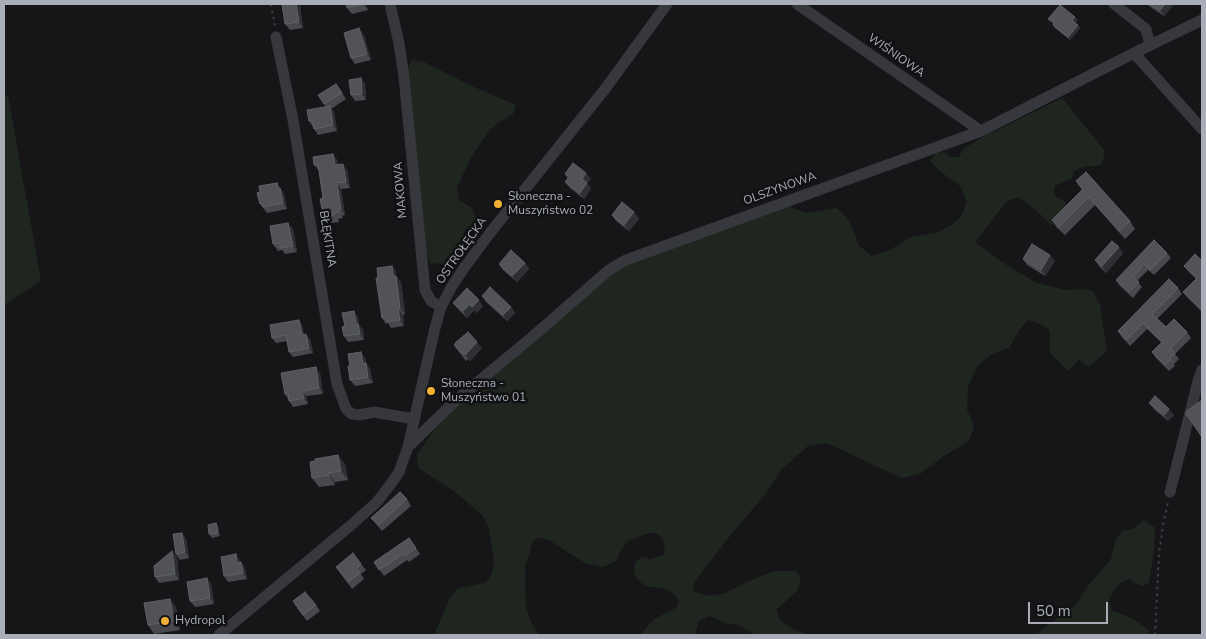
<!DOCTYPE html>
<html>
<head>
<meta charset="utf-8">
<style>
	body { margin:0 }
	#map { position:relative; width:1206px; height:639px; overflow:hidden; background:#161618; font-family:"Nunito Sans",sans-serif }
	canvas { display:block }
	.frame { position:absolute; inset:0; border:5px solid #a8adb8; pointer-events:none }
	.scale { position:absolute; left:1028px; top:602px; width:80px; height:22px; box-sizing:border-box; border:2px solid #a8adb8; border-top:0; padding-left:6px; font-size:15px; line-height:18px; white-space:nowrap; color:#a8adb8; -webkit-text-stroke:4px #111113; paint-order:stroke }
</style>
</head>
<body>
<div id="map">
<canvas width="1206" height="639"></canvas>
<div class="frame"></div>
<div class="scale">50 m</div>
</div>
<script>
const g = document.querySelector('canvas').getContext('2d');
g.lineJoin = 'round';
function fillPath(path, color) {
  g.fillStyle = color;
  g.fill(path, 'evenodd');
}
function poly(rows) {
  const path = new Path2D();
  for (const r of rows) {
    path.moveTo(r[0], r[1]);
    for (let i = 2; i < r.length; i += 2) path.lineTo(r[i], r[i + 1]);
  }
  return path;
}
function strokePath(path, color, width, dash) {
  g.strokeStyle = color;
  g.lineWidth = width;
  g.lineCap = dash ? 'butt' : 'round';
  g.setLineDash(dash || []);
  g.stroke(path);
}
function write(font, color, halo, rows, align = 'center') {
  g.font = font + ' "Nunito Sans",sans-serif';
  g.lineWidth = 5;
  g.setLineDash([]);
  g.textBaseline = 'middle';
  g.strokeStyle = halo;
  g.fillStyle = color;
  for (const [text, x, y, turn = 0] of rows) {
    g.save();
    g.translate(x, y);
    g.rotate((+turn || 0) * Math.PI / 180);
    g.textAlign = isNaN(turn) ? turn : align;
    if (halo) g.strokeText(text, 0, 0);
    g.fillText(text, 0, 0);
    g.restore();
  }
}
fillPath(poly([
	[412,60,424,62,474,87,516,105,513,114,499,122,489,131,470,159,457,188,459,200,472,208,480,226,465,229,460,250,451,262,444,264,430,263,427,254,408,68],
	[8,95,41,281,4,305,4,96],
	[1062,98,1105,151,1102,165,1083,167,1074,171,1072,178,1055,186,1054,195,1065,202,1070,213,1062,222,1051,225,1038,212,1018,197,1007,201,975,242,1008,266,1037,283,1065,290,1083,289,1093,291,1100,304,1107,351,1089,367,1079,360,1068,371,1050,353,1050,331,1043,325,1028,320,1019,330,1010,347,991,355,978,365,968,387,967,409,974,427,969,441,944,456,920,474,901,478,827,443,808,446,782,469,764,496,737,527,695,581,693,591,709,596,723,594,756,578,776,571,796,571,801,577,798,590,776,610,781,621,795,630,809,635,755,635,739,625,728,624,709,616,699,621,695,635,640,635,653,620,677,607,679,602,674,594,663,588,649,587,641,583,634,574,635,563,641,557,650,559,665,554,663,539,656,533,649,533,628,541,621,550,616,561,603,567,585,563,550,541,538,537,532,542,530,552,525,566,526,608,533,626,539,635,434,635,450,597,459,588,485,583,492,574,494,560,489,529,483,516,454,491,418,468,417,455,436,427,458,401,610,273,627,263,787,206,808,213,837,208,847,218,854,231,858,245,872,256,890,250,911,237,936,233,950,226,961,217,967,201,960,186,941,172,930,161,936,153,944,152,951,157,959,157,963,149,983,137],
	[1144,520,1155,528,1154,550,1149,583,1141,586,1129,579,1123,581,1114,590,1109,600,1112,611,1132,618,1149,630,1149,635,1037,635,1043,628,1074,607,1088,586,1111,559,1115,542,1122,531,1133,529]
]), '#1e261f');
strokePath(poly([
	[271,4,275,27],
	[1155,635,1159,554,1163,525,1168,502]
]), '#3d3f44', 2, [2.5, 4]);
strokePath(poly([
	[390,4,399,43,404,77,425,290,431,301,441,307],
	[797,4,981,131],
	[1114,4,1146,29,1150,45],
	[276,37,293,120,337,384,346,409,352,414,359,415,374,412,414,419],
	[1134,53,1202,129],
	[408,447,456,400,531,338,609,270,619,264,626,260,981,131,1134,53,1202,20],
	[1170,492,1198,381,1202,370],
	[219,635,350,526,377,502,393,481,399,472,408,447,435,328,441,307,452,286,464,268,490,233,605,89,667,4]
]), '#37383d', 11);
fillPath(poly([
	[282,4,298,4,300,6,303,28,290,30,285,24],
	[346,4,366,4,368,10,352,14,347,8],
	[1146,4,1174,4,1164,16],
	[1048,19,1078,20,1075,23,1080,28,1070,40,1055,28,1053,25,1054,24],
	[364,35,371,60,355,64,351,58],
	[361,78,365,84,366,100,355,101,351,95],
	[336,84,346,99,331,109,334,112,337,131,318,135,309,121,326,107,318,95],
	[333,154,337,160,338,165,347,170,350,188,341,189,345,215,342,216,343,218,338,219,339,222,331,223,322,209,323,198,319,171,314,165],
	[565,174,591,179,587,183,591,189,584,199,570,188,565,182,568,179],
	[1076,181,1130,221,1135,229,1125,239,1095,205,1065,235,1057,228,1052,220,1082,190],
	[277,183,284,194,287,209,267,213,260,204,260,192],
	[634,212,639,219,629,231,616,221,612,215],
	[288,223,293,229,297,252,285,254,282,250,278,251,273,244],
	[1123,253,1106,273,1099,266,1095,260],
	[1167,253,1171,258,1154,275,1148,270,1137,281,1142,287,1133,298,1120,286,1116,280],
	[1023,259,1055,261,1045,276,1027,265],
	[1202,261,1202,312,1187,297,1183,292,1196,279,1188,271,1184,266],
	[525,263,529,269,517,282,503,270,499,264],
	[392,266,396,272,396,276,401,282,405,314,403,315,404,326,391,328,388,323,386,324,382,318,378,278],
	[1178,288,1182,294,1157,319,1166,327,1187,332,1191,338,1175,354,1179,359,1174,364,1175,366,1169,371,1156,358,1152,352,1162,343,1147,329,1130,346,1122,337,1118,331],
	[482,296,511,307,515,313,507,321,486,302],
	[453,303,483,306,477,313,474,310,467,318,458,309],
	[358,317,359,325,363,330,364,340,348,342,344,336,345,326],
	[299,320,302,325,304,334,310,339,313,353,293,357,289,352,287,341,276,343,272,338],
	[454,345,482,348,470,361,468,359,466,361],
	[365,358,366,363,370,369,373,383,355,386,350,380,350,366],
	[320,373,323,394,306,396,308,404,293,407,285,394],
	[1149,403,1174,415,1168,421,1154,409],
	[345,464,348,480,335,482,335,485,319,487,312,478],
	[407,499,411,506,382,531,371,518],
	[218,526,220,536,212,538,209,534],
	[409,538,420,554,409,562,407,560,384,576,374,562],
	[186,539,189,558,180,560,176,554],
	[177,557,179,580,159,583,155,577],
	[240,561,241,562,245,568,247,579,228,582,224,576],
	[361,564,366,570,361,574,364,579,352,589,336,567],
	[207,578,211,584,214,604,195,607,190,601],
	[170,599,176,608,180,630,154,634,148,625],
	[316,605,320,611,307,621,297,608]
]), '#47494d');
fillPath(poly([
	[296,4,298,4,300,6,303,28,299,22],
	[363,4,366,4,368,10],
	[1165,4,1174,4,1164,16,1160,10],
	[1075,17,1078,20,1075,24,1072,21],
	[1078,25,1080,28,1070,40,1068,37],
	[359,28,364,35,371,60,367,54],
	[361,78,365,84,366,100,362,94],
	[330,106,334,112,337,131,333,125],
	[333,154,337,160,339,171,335,165],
	[343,164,347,170,350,188,346,182],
	[586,173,591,179,587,183,591,189,584,199,580,193,582,179],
	[277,183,284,194,287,209,283,203],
	[337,183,341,189,345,215,341,209],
	[634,212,639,219,629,231,624,225],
	[288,223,293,229,297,252,293,246],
	[1119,247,1123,253,1106,273,1102,266],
	[1050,255,1055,261,1045,276,1041,270],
	[525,263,529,269,517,282,512,276],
	[392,266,396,272,397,281,396,276,401,282,405,314,400,308,393,276],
	[479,300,483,306,477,313,472,307],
	[470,304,474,310,467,318,463,311],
	[511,307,515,313,507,321,503,315],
	[398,308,403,315,404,326,400,320],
	[354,311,358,317,359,325,363,330,364,340,360,334,356,324],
	[299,320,302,325,305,340,302,335],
	[306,334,310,339,313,353,309,348],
	[477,342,482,348,470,361,465,355],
	[361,352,365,358,367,370,363,364],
	[366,363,370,369,373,383,368,377],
	[316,367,320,373,323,394,319,388],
	[302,391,306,396,308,404,304,398],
	[1169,409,1174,415,1168,421,1164,415],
	[338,455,345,464,348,480,341,471],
	[328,473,335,482,335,485,329,475],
	[216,523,218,526,220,536,218,533],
	[182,533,186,539,189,558,185,552],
	[172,551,177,557,179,580,175,574],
	[236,554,240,561,242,569,237,563],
	[241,562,245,568,247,579,243,573],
	[207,578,211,584,214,604,210,598],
	[170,599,176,608,180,630,174,621]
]), '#2f3033');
const building = poly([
	[282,4,296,4,299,22,285,24,282,4],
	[346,4,363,4,347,8,346,4],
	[1150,4,1165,4,1160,10,1150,4],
	[1060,5,1075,17,1072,21,1078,25,1068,37,1053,25,1054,23,1048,19,1060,5],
	[359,28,367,54,351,58,344,33,359,28],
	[361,78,362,94,351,95,349,80,361,78],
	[336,84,342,93,324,104,318,95,336,84],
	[330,106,333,125,314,129,312,120,309,121,307,110,330,106],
	[333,154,335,165,343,164,346,182,337,183,341,209,338,209,339,212,334,213,334,215,326,217,325,209,322,209,320,199,323,198,318,164,314,165,313,157,333,154],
	[573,163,586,173,582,179,587,183,580,193,565,182,569,177,565,174,573,163],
	[1086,172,1130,221,1119,231,1089,197,1059,227,1052,220,1083,189,1076,181,1086,172],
	[277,183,278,189,280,188,283,203,263,207,262,203,260,204,257,193,260,192,259,186,277,183],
	[622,202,634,212,624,225,612,215,622,202],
	[288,223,293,246,280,248,280,243,273,244,270,226,288,223],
	[1154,240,1167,253,1150,270,1144,264,1133,277,1139,282,1129,292,1116,280,1154,240],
	[1112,241,1119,247,1102,266,1095,260,1112,241],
	[1032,244,1050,255,1041,270,1023,259,1032,244],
	[511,250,525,263,512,276,499,264,511,250],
	[1195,254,1202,261,1202,310,1183,292,1197,278,1184,266,1195,254],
	[392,266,393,276,396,276,400,308,398,308,400,320,387,322,386,317,382,318,376,278,378,278,377,268,392,266],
	[1169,279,1178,288,1152,314,1166,327,1174,319,1187,332,1170,349,1175,353,1170,358,1171,360,1165,365,1152,352,1162,342,1143,323,1126,340,1118,331,1169,279],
	[490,287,511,307,503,315,482,296,490,287],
	[467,288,479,300,472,307,470,304,463,311,453,303,467,288],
	[354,311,356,324,358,324,360,334,344,336,342,327,345,326,342,313,354,311],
	[299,320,302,335,306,334,309,348,289,352,286,335,272,338,270,325,299,320],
	[468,332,477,342,465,355,464,353,462,354,454,345,456,344,455,343,468,332],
	[361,352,363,364,366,363,368,377,350,380,348,366,350,366,348,354,361,352],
	[316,367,319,388,302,391,304,398,289,401,288,393,285,394,281,373,316,367],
	[1155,396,1169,409,1164,415,1149,403,1155,396],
	[1202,400,1202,437,1186,414,1187,411,1202,400],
	[338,455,341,471,328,473,329,475,312,478,310,462,315,461,315,459,338,455],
	[400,492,407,499,378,525,371,518,400,492],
	[216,523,218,533,209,534,208,525,216,523],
	[182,533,185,552,176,554,173,534,182,533],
	[409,538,416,548,405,556,403,554,379,570,374,562,409,538],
	[172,551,175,574,155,577,154,566,172,551],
	[353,553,361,564,356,569,360,573,348,582,336,567,353,553],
	[236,554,237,563,241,562,243,573,224,576,221,557,236,554],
	[207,578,210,598,190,601,187,582,207,578],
	[305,592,316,605,303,615,293,601,305,592],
	[170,599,174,621,148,625,144,603,170,599]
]);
fillPath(building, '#525359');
strokePath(building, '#5f6168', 1);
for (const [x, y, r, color] of [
	[498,204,5,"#f2b134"],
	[431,391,5,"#f2b134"],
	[165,621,5,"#f2b134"]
]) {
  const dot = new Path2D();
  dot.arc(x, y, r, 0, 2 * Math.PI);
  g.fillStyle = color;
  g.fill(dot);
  strokePath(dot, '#111113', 2);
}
write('12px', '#a8adb8', '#111113', [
	["WIŚNIOWA",896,56,35],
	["OLSZYNOWA",780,189,-20],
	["MAKOWA",401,190,-95],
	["BŁĘKITNA",327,239,81],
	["OSTROŁĘCKA",462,251,-55]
]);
write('12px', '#a8adb8', '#111113', [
	["Słoneczna -",508,197],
	["Muszyństwo 02",508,211],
	["Słoneczna -",441,384],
	["Muszyństwo 01",441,398],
	["Hydropol",175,621]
], 'left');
</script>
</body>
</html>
